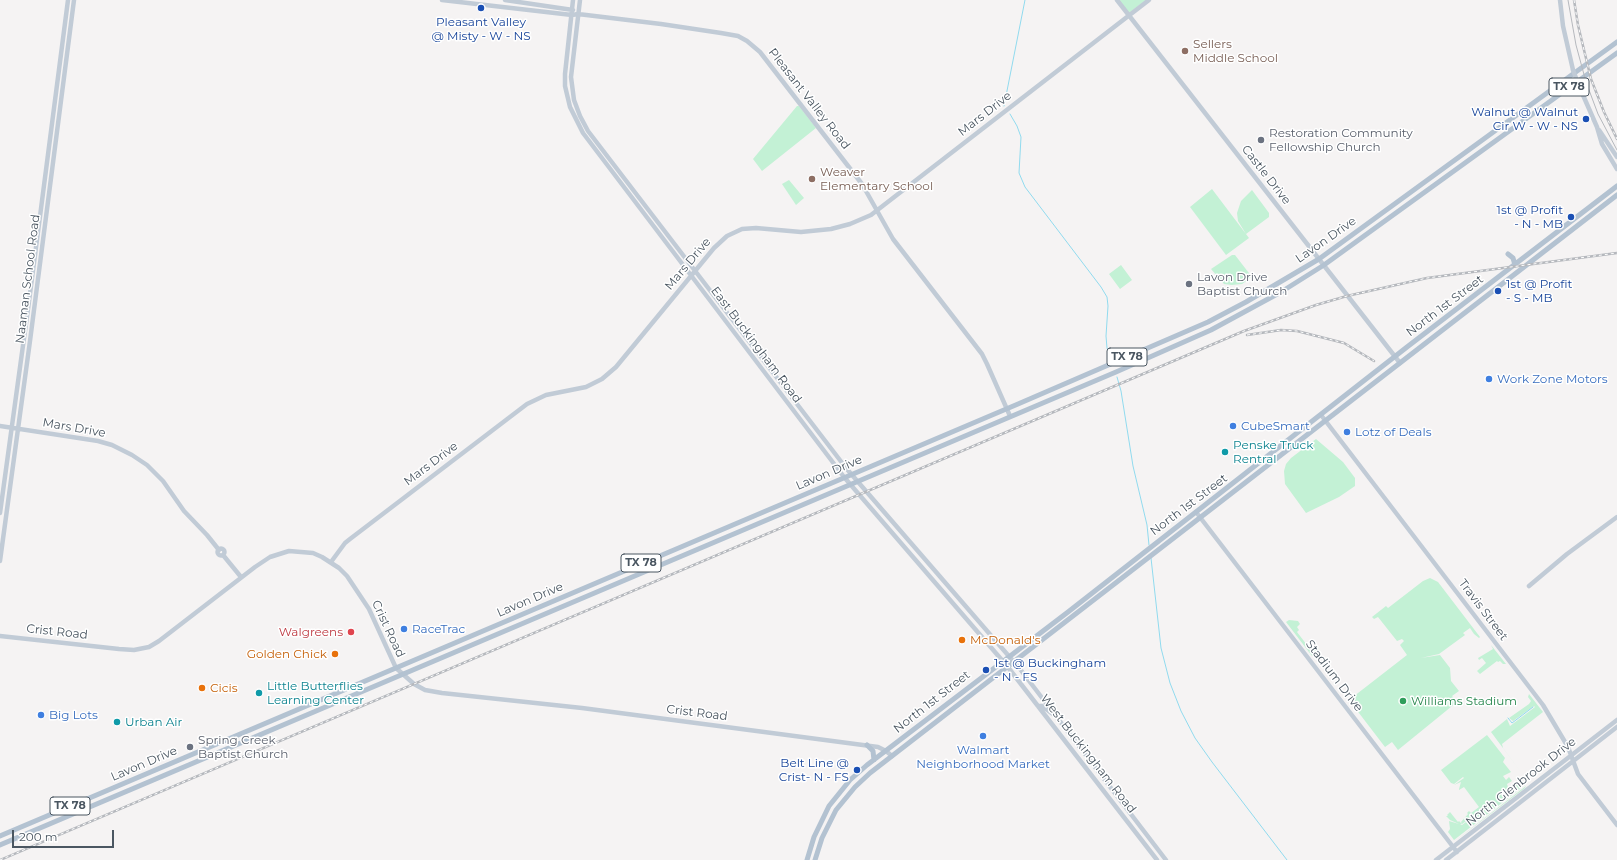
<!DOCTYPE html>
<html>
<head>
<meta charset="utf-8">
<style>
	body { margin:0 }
	#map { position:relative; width:1617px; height:860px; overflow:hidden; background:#f5f3f3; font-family:Montserrat,sans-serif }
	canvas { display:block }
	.scale { position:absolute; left:12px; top:830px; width:102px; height:18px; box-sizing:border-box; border:2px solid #4a5661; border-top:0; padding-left:5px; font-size:12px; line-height:14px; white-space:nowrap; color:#4a5661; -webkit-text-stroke:3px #fff; paint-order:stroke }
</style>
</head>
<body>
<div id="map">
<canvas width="1617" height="860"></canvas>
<div class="scale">200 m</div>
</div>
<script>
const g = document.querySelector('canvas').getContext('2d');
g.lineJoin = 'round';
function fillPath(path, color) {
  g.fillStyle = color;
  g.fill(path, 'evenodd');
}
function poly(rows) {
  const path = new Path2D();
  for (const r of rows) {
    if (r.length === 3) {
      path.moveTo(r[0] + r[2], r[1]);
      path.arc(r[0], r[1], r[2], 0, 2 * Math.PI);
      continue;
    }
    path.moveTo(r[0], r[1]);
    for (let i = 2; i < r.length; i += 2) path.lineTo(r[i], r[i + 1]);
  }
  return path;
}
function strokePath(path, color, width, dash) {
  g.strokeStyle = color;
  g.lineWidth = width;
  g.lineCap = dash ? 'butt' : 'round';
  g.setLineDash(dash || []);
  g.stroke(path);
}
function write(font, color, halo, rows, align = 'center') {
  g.font = font + ' Montserrat,sans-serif';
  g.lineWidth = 3;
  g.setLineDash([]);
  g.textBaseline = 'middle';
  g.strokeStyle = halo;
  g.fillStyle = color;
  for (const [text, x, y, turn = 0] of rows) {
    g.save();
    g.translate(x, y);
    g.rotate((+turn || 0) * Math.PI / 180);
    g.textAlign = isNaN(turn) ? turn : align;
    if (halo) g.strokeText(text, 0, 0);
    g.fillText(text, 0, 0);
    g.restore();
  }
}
fillPath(poly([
	[1119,0,1146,0,1129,13],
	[797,106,799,106,816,128,762,171,753,159],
	[789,180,804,198,796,205,782,184],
	[1212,189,1249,238,1226,255,1190,207],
	[1252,190,1269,213,1269,217,1246,234,1238,221,1237,213,1241,201],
	[1232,255,1235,255,1252,277,1242,284,1232,285,1224,284,1211,269],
	[1121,265,1132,280,1120,289,1109,274],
	[1316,439,1343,462,1355,478,1355,486,1339,497,1306,513,1285,484,1284,471,1286,464,1291,458],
	[1430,578,1438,582,1480,637,1479,638,1474,634,1470,628,1463,633,1465,635,1439,654,1421,658,1440,655,1450,668,1451,681,1459,691,1452,696,1457,702,1398,750,1392,742,1385,747,1349,700,1407,655,1400,645,1404,641,1402,639,1397,641,1378,617,1374,619,1372,617,1386,606,1388,608,1423,581],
	[1289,620,1298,621,1300,624,1297,627,1299,630,1297,632,1310,649,1314,647,1316,649,1318,647,1319,650,1312,656,1286,622],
	[1491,645,1506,664,1503,664,1500,661,1498,662,1497,661,1480,674,1477,671,1486,663,1482,658,1479,660,1478,658,1493,649],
	[1529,694,1543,712,1502,744,1503,748,1526,779,1491,732,1507,719,1510,726,1535,707,1534,706,1513,721,1509,718,1529,704,1531,701,1528,697],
	[1487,735,1505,758,1503,762,1511,772,1503,776,1506,780,1509,777,1512,781,1507,784,1508,787,1509,789,1521,780,1525,785,1454,840,1448,832,1450,829,1449,821,1459,824,1450,820,1446,816,1448,816,1447,815,1450,812,1458,822,1459,821,1462,824,1460,825,1462,825,1470,819,1470,814,1469,819,1462,824,1461,822,1468,814,1467,813,1469,811,1471,813,1479,807,1464,787,1459,790,1459,789,1461,782,1454,785,1464,778,1463,777,1454,784,1451,783,1441,770],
	[1526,786,1525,788,1455,841]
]), '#c3f1d5');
strokePath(poly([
	[1004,106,1025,0],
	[1010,114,1017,126,1021,137,1019,173,1025,187,1101,287,1107,297,1108,306,1106,336,1107,348,1111,360],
	[1117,377,1121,391,1133,466,1147,525,1149,545],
	[1151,558,1161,648,1170,683,1181,711,1195,738,1212,762,1287,860],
	[1508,718,1512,723,1533,707]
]), '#90daee', 1);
strokePath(poly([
	[442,0,572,15,578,14,661,24,721,33,738,36,747,41,760,52,862,184,893,239,982,354,987,364,1010,416],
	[505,0,573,10],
	[573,0,565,74,565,86,570,107,583,133,844,477,1007,666,1157,860],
	[580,0,571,77,574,100,580,116,588,131,846,468,1020,669,1166,860],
	[1117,0,1400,363],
	[1560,0,1563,26,1573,70],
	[1579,86,1597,127,1602,144,1617,169],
	[1599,130,1617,157],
	[1321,415,1543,705,1568,747,1578,774,1617,825],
	[0,426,98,441,112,445,132,455,147,465,163,481,184,511,207,535,219,550],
	[1196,512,1457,852],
	[0,513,28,309,68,0],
	[221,552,3.5],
	[223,555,241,577],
	[0,561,30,341,74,0],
	[331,562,345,543,350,539,527,404,546,395,586,387,602,379,616,367,714,248,727,236,742,229,756,228,801,232,831,229,850,224,871,215,1149,0],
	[1529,586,1567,554,1617,517],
	[0,636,119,649,134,650,149,647,159,641,255,567,270,557,289,551,313,553,322,557,339,568,347,576,369,609,396,668,414,684,425,690,442,693,582,708,878,747,886,751,892,756],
	[1038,706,1042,706,1054,715],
	[1436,860,1617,720],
	[1446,860,1617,727]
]), '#c1cbd6', 4.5);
strokePath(poly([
	[1508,254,1513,258,1515,265],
	[867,745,873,751,874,760],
	[0,836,1018,404,1208,322,1246,302,1319,259,1617,42],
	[0,845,1116,372,1211,330,1281,292,1324,265,1617,53],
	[807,860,814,837,829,806,850,780,867,765,1068,612,1407,347,1617,186],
	[815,860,822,838,836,810,855,787,870,773,1617,195]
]), '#b3c2d1', 5);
strokePath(poly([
	[1568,0,1576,45,1586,82,1598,114,1617,150]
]), '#b5b8bd', 1);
const rail = poly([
	[1574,0,1578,25,1591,79,1604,112,1617,139],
	[1247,335,1281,330,1297,331,1344,343,1374,361],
	[0,860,1244,331,1316,305,1347,296,1427,278,1617,253]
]);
strokePath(rail, '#b5b8bd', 2.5);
strokePath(rail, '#fff', 1, [3]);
strokePath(poly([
	[1573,70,1579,86]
]), '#c1cbd6', 4.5);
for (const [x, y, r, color] of [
	[481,8,4,"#1a4fb4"],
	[1185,51,4,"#8d6e63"],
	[1586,119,4,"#1a4fb4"],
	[1261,140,4,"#6b7280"],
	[812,179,4,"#8d6e63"],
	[1571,217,4,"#1a4fb4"],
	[1189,284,4,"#6b7280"],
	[1498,291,4,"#1a4fb4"],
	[1489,379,4,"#3f7fe0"],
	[1233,426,4,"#3f7fe0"],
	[1347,432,4,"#3f7fe0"],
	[1225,452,4,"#0f9aa8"],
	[404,629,4,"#3f7fe0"],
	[351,632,4,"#e0444e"],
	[962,640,4,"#e8710a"],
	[335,654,4,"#e8710a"],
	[986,670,4,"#1a4fb4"],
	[202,688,4,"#e8710a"],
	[259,693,4,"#0f9aa8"],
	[1403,701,4,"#2e9e5b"],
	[41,715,4,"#3f7fe0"],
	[117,722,4,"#0f9aa8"],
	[983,736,4,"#3f7fe0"],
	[190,747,4,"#6b7280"],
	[857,770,4,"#1a4fb4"]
]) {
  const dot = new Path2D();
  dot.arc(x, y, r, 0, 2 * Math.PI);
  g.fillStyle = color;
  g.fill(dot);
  strokePath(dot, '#fff', 1.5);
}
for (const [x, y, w] of [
	[1569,87,40],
	[1127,357,40],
	[641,563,40],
	[70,806,40]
]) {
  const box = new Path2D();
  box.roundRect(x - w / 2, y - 9, w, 18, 3);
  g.fillStyle = '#fff';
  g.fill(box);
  strokePath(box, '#4a5661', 1);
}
write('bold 11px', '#4a5661', null, [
	["TX 78",1569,87],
	["TX 78",1127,357],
	["TX 78",641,563],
	["TX 78",70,806]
]);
write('12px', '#164399', '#fff', [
	["Pleasant Valley",481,22,"center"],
	["@ Misty - W - NS",481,36,"center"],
	["Walnut @ Walnut",1578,112],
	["Cir W - W - NS",1578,126],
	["1st @ Profit",1563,210],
	["- N - MB",1563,224],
	["1st @ Profit",1506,284,"left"],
	["- S - MB",1506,298,"left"],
	["1st @ Buckingham",994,663,"left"],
	["- N - FS",994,677,"left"],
	["Belt Line @",849,763],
	["Crist- N - FS",849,777]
], 'right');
write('12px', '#785e54', '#fff', [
	["Sellers",1193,44],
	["Middle School",1193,58],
	["Weaver",820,172],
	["Elementary School",820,186]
], 'left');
write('12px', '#4a5661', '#fff', [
	["Pleasant Valley Road",809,99,52],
	["Mars Drive",985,114,-38],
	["Castle Drive",1266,175,52],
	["Lavon Drive",1326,240,-35],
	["Mars Drive",688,264,-50],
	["Naaman School Road",28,279,-83],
	["North 1st Street",1445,306,-37],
	["East Buckingham Road",756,345,53],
	["Mars Drive",74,428,10],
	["Mars Drive",431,464,-37],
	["Lavon Drive",829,473,-23],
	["North 1st Street",1189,505,-37],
	["Lavon Drive",530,600,-23],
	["Travis Street",1483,610,53],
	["Crist Road",388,629,65],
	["Crist Road",57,632,6],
	["Stadium Drive",1334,676,53],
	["North 1st Street",932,702,-38],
	["Crist Road",697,713,7],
	["West Buckingham Road",1088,754,52],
	["Lavon Drive",144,764,-23],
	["North Glenbrook Drive",1521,782,-38]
]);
write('12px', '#5b616d', '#fff', [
	["Restoration Community",1269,133],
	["Fellowship Church",1269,147],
	["Lavon Drive",1197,277],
	["Baptist Church",1197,291],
	["Spring Creek",198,740],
	["Baptist Church",198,754]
], 'left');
write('12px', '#366cbe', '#fff', [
	["Work Zone Motors",1497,379],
	["CubeSmart",1241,426],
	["Lotz of Deals",1355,432],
	["RaceTrac",412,629],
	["Big Lots",49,715],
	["Walmart",983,750,"center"],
	["Neighborhood Market",983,764,"center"]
], 'left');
write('12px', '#0d838f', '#fff', [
	["Penske Truck",1233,445],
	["Rentral",1233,459],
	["Little Butterflies",267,686],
	["Learning Center",267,700],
	["Urban Air",125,722]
], 'left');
write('12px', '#be3a42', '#fff', [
	["Walgreens",343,632]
], 'right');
write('12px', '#c56008', '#fff', [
	["McDonald's",970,640],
	["Golden Chick",327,654,"right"],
	["Cicis",210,688]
], 'left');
write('12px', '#27864d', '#fff', [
	["Williams Stadium",1411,701]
], 'left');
</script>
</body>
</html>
